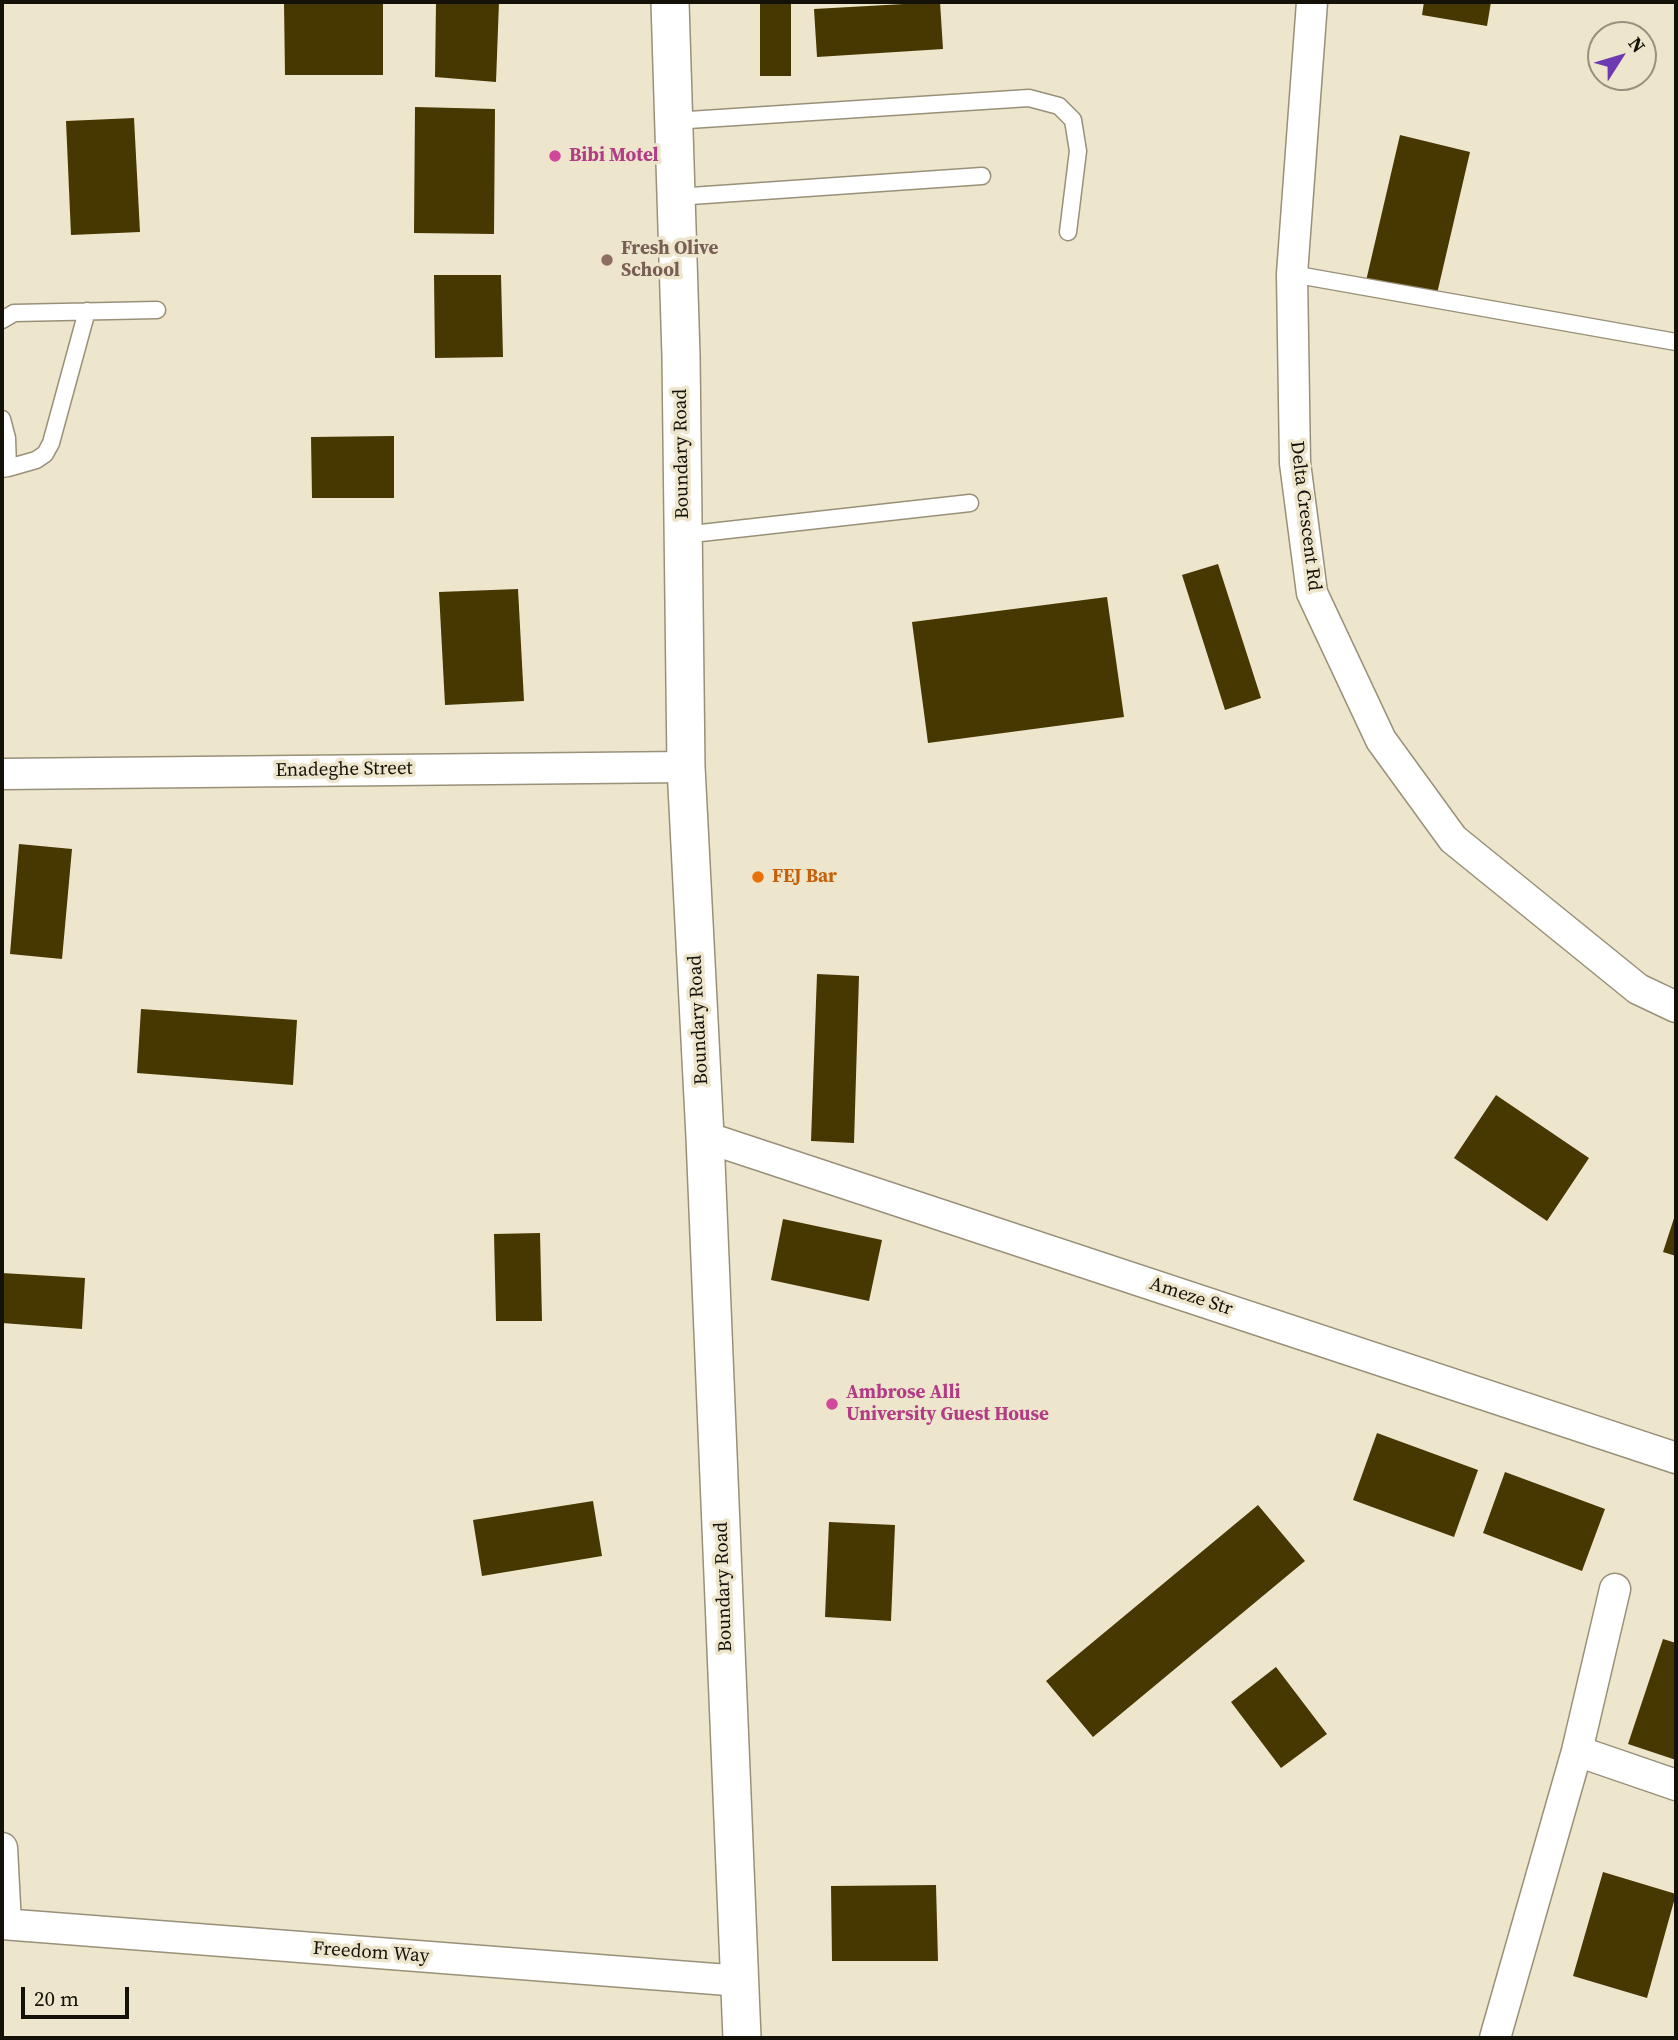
<!DOCTYPE html>
<html>
<head>
<meta charset="utf-8">
<style>
	body { margin:0 }
	#map { position:relative; width:1678px; height:2040px; overflow:hidden; background:#eee6cc; font-family:"Source Serif 4",serif }
	canvas { display:block }
	.frame { position:absolute; inset:0; border:4px solid #141108; pointer-events:none }
	.north { position:absolute; left:1587px; top:21px; width:70px; height:70px; box-sizing:border-box; background:#eee6cc; border:2px solid #97917e; border-radius:50%; rotate:53deg; font-size:19px; font-weight:700; line-height:28px; text-align:center; color:#141108 }
	.north::after { content:''; display:block; margin:auto; width:24px; height:32px; background:#6e3ab1; clip-path:polygon(50% 0,100% 100%,50% 72%,0 100%) }
	.scale { position:absolute; left:21px; top:1987px; width:108px; height:32px; box-sizing:border-box; border:4px solid #141108; border-top:0; padding-left:9px; font-size:21px; line-height:24px; white-space:nowrap; color:#141108; -webkit-text-stroke:5px #eee6cc; paint-order:stroke }
</style>
</head>
<body>
<div id="map">
<canvas width="1678" height="2040"></canvas>
<div class="frame"></div>
<div class="north">N</div>
<div class="scale">20 m</div>
</div>
<script>
const g = document.querySelector('canvas').getContext('2d');
g.lineJoin = 'round';
function fillPath(path, color) {
  g.fillStyle = color;
  g.fill(path, 'evenodd');
}
function poly(rows) {
  const path = new Path2D();
  for (const r of rows) {
    path.moveTo(r[0], r[1]);
    for (let i = 2; i < r.length; i += 2) path.lineTo(r[i], r[i + 1]);
  }
  return path;
}
function strokePath(path, color, width, dash) {
  g.strokeStyle = color;
  g.lineWidth = width;
  g.lineCap = dash ? 'butt' : 'round';
  g.setLineDash(dash || []);
  g.stroke(path);
}
function write(font, color, halo, rows, align = 'center') {
  g.font = font + ' "Source Serif 4",serif';
  g.lineWidth = 7;
  g.setLineDash([]);
  g.textBaseline = 'middle';
  g.strokeStyle = halo;
  g.fillStyle = color;
  for (const [text, x, y, turn = 0] of rows) {
    g.save();
    g.translate(x, y);
    g.rotate((+turn || 0) * Math.PI / 180);
    g.textAlign = isNaN(turn) ? turn : align;
    if (halo) g.strokeText(text, 0, 0);
    g.fillText(text, 0, 0);
    g.restore();
  }
}
fillPath(poly([
	[284,2,383,2,383,75,285,75],
	[436,2,499,2,496,82,435,77],
	[760,2,791,2,791,76,760,76],
	[940,2,943,49,817,57,814,9],
	[1424,2,1491,2,1487,26,1422,15],
	[415,107,495,109,494,234,414,233],
	[134,118,140,232,71,235,66,121],
	[1400,135,1470,152,1436,298,1366,281],
	[434,275,501,275,503,357,435,358],
	[394,436,394,498,312,498,311,437],
	[1218,564,1261,698,1225,710,1182,575],
	[518,589,524,701,445,705,439,592],
	[1107,597,1124,717,928,743,912,622],
	[19,844,72,849,62,959,10,954],
	[817,974,859,976,854,1143,811,1141],
	[141,1009,297,1020,293,1085,137,1073],
	[1496,1095,1589,1158,1547,1221,1454,1158],
	[1676,1212,1676,1256,1663,1252],
	[783,1219,882,1240,869,1301,771,1280],
	[540,1233,542,1321,496,1321,494,1234],
	[2,1273,85,1278,82,1329,2,1323],
	[1377,1433,1478,1470,1454,1537,1353,1500],
	[1505,1472,1605,1509,1582,1571,1483,1533],
	[593,1501,602,1556,482,1576,473,1520],
	[1258,1505,1305,1561,1093,1737,1046,1681],
	[829,1522,895,1525,891,1621,825,1617],
	[1663,1639,1676,1643,1676,1760,1628,1744],
	[1276,1667,1327,1734,1281,1768,1231,1702],
	[1603,1872,1676,1894,1647,1998,1573,1976],
	[936,1885,938,1961,832,1961,831,1886]
]), '#473700');
const service = poly([
	[673,121,1029,98,1059,106,1073,120,1078,151,1068,232],
	[676,197,982,176],
	[1292,274,1676,342],
	[2,320,14,313,157,310],
	[2,419,7,438,8,468,2,469],
	[8,468,36,460,45,454,51,443,87,311],
	[683,535,970,503]
]);
const minor = poly([
	[1312,2,1292,274,1295,463,1312,593,1381,740,1453,839,1638,989,1676,1007],
	[2,774,686,767],
	[705,1137,1676,1458],
	[1577,1751,1676,1785],
	[2,1848,6,1924],
	[2,1924,741,1981],
	[1495,2038,1577,1751,1615,1589]
]);
const tertiary = poly([
	[670,2,681,356,686,767,705,1137,742,2038]
]);
strokePath(service, '#989078', 19);
strokePath(minor, '#989078', 33);
strokePath(tertiary, '#989078', 40);
strokePath(service, '#fff', 16);
strokePath(minor, '#fff', 30);
strokePath(tertiary, '#fff', 37);
for (const [x, y, r, color] of [
	[555,156,7,"#d1479c"],
	[607,260,7,"#8d6e63"],
	[758,877,7,"#e8710a"],
	[832,1404,7,"#d1479c"]
]) {
  const dot = new Path2D();
  dot.arc(x, y, r, 0, 2 * Math.PI);
  g.fillStyle = color;
  g.fill(dot);
  strokePath(dot, '#eee6cc', 2.5);
}
write('bold 19px', '#b23c85', '#eee6cc', [
	["Bibi Motel",569,156],
	["Ambrose Alli",846,1393],
	["University Guest House",846,1415]
], 'left');
write('bold 19px', '#785e54', '#eee6cc', [
	["Fresh Olive",621,249],
	["School",621,271]
], 'left');
write('19px', '#141108', '#eee6cc', [
	["Boundary Road",682,454,-91],
	["Delta Crescent Rd",1305,516,83],
	["Enadeghe Street",344,770,-1],
	["Boundary Road",699,1020,-93],
	["Ameze Str",1191,1297,18],
	["Boundary Road",724,1587,-92],
	["Freedom Way",371,1953,4]
]);
write('bold 19px', '#c56008', '#eee6cc', [
	["FEJ Bar",772,877]
], 'left');
</script>
</body>
</html>
